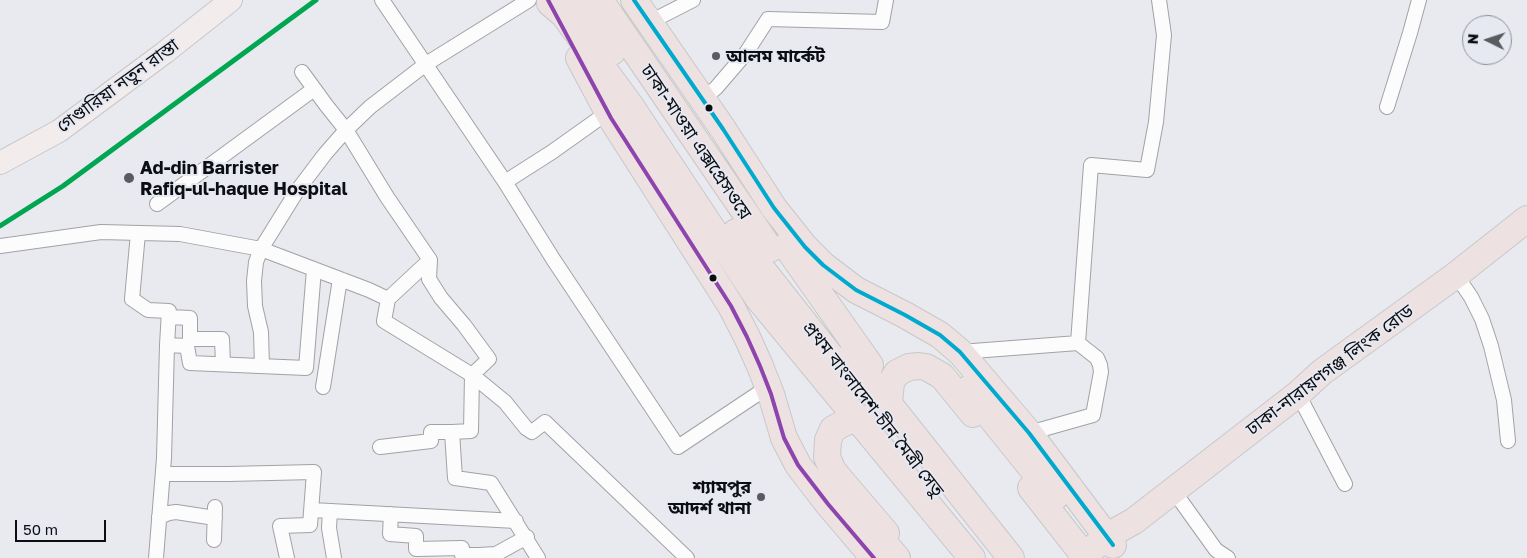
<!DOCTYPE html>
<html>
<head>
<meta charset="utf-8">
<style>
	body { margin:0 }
	#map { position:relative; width:1527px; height:558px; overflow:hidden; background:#e9eaef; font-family:"Golos Text",sans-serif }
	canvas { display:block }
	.north { position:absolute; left:1462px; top:15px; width:50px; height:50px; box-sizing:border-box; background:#e6e9f2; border:1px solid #8f9198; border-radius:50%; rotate:274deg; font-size:14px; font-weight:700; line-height:20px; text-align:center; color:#0d0e11 }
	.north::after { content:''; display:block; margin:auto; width:18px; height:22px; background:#5a5b5f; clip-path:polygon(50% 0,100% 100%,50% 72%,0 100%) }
	.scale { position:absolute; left:15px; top:520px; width:91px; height:22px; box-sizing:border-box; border:2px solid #0d0e11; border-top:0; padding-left:6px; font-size:15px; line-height:18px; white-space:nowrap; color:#0d0e11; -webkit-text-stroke:4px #e6e9f2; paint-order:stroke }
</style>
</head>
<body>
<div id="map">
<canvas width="1527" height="558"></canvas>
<div class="north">N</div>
<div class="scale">50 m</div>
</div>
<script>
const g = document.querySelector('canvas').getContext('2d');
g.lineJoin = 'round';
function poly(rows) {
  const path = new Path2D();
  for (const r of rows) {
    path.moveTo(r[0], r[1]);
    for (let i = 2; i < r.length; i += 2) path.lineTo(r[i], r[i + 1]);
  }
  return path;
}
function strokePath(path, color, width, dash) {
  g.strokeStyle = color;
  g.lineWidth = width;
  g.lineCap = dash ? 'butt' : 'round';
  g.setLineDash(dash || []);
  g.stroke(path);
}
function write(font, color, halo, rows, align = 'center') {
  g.font = font + ' "Golos Text","Noto Sans Bengali",sans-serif';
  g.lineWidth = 4;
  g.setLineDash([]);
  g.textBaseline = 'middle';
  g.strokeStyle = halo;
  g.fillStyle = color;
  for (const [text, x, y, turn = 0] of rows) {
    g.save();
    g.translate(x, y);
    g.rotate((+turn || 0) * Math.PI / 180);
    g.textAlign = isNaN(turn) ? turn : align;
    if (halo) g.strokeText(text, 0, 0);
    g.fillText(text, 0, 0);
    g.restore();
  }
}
const street = poly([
	[382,0,505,182,553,259,678,447,768,387],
	[650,22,693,0],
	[302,72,326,105,346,130,387,197,430,260,429,279,441,298,464,325,489,359,472,375,471,431,452,432,455,478,491,483,538,558],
	[703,99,716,88,746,53,768,19,882,22,886,0],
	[1387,107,1410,33,1419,0],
	[505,182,552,152,597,120],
	[157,204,314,89],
	[138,233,132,299,148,310,169,311,167,345,187,346,190,363,306,368,314,269],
	[0,246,101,232,180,234,261,249,369,290,388,299,384,321,472,375,505,402,526,428,532,432,545,422,687,558],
	[1456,275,1471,297,1482,319,1491,346,1504,400,1508,441],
	[388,299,430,260],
	[169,317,190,318,190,339,222,339,223,364],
	[960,352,1078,343,1091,165,1147,170,1156,122,1164,35,1159,0],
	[262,366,261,332,255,306,254,281,256,262,261,249,297,191,325,154,346,130,370,107,426,64,529,0],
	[323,387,340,279],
	[1298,394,1345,484],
	[1029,433,1093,415,1101,372,1100,365,1097,358,1078,343],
	[380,447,431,441,431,432,452,432],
	[163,474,228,474,314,472,310,525,280,526,287,558],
	[1173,490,1216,550,1228,558],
	[312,510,516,521],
	[330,511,329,528,334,558],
	[391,514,390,534,416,536,416,549,462,548,462,555,479,555],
	[159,517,169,513,176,512,215,518],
	[214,540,215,507],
	[156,558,164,458,167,345],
	[479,558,479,555,496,554,527,537]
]);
const primary = poly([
	[0,163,59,131,164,53,231,0]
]);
const highway = poly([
	[577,0,612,52],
	[600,0,770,249],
	[634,0,723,129,774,208,805,247,823,265,856,290,905,315,940,335,960,352,1029,433,1113,545],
	[550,3,564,15,630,105,758,298,972,558],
	[579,58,611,118,731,306,747,337,760,366,771,394,784,438,798,465,828,504,874,558],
	[736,232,754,259,855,387],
	[786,246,870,365],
	[851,356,1011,558],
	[968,389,1055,497],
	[889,403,891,382,897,373,909,367,919,366,926,367,942,376,973,414],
	[875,417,846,422,833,429,828,440,827,457,832,469,839,478,886,533],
	[1031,488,1086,558],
	[868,524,897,558],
	[1082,558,1107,536,1134,521,1245,435,1298,394,1322,372,1456,275,1527,219]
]);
strokePath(street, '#a1a2a5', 16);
strokePath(primary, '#c7c8ca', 24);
strokePath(highway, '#c7c8ca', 28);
strokePath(street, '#fcfcfd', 14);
strokePath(primary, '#f3ecec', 22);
strokePath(highway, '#ede2e1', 26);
strokePath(poly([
	[548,0,611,118,731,306,747,337,760,366,771,394,784,438,798,465,828,504,874,558]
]), '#8e44ad', 4);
strokePath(poly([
	[634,0,723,129,774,208,805,247,823,265,856,290,905,315,940,335,960,352,1029,433,1113,545]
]), '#00a9ce', 4);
strokePath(poly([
	[0,226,63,186,316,0]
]), '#00a651', 5);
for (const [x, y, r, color] of [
	[716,56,5,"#5a5b5f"],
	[709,108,4.5,"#0d0e11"],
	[129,178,6,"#5a5b5f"],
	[713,278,4.5,"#0d0e11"],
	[761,497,5,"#5a5b5f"]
]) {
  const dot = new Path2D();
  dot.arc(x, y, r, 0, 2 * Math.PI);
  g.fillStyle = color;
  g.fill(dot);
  strokePath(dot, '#e6e9f2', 2);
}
write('bold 18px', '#0d0e11', '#e6e9f2', [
	["আলম মার্কেট",726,56],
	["Ad-din Barrister",140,168],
	["Rafiq-ul-haque Hospital",140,189],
	["শ্যামপুর",751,487,"right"],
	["আদর্শ থানা",751,508,"right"]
], 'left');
write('18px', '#0d0e11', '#e6e9f2', [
	["গেণ্ডারিয়া নতুন রাস্তা",118,86,-36],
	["ঢাকা-মাওয়া এক্সপ্রেসওয়ে",696,142,56],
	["ঢাকা-নারায়ণগঞ্জ লিংক রোড",1330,370,-37],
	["প্রথম বাংলাদেশ-চীন মৈত্রী সেতু",873,409,52]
]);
</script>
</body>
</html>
